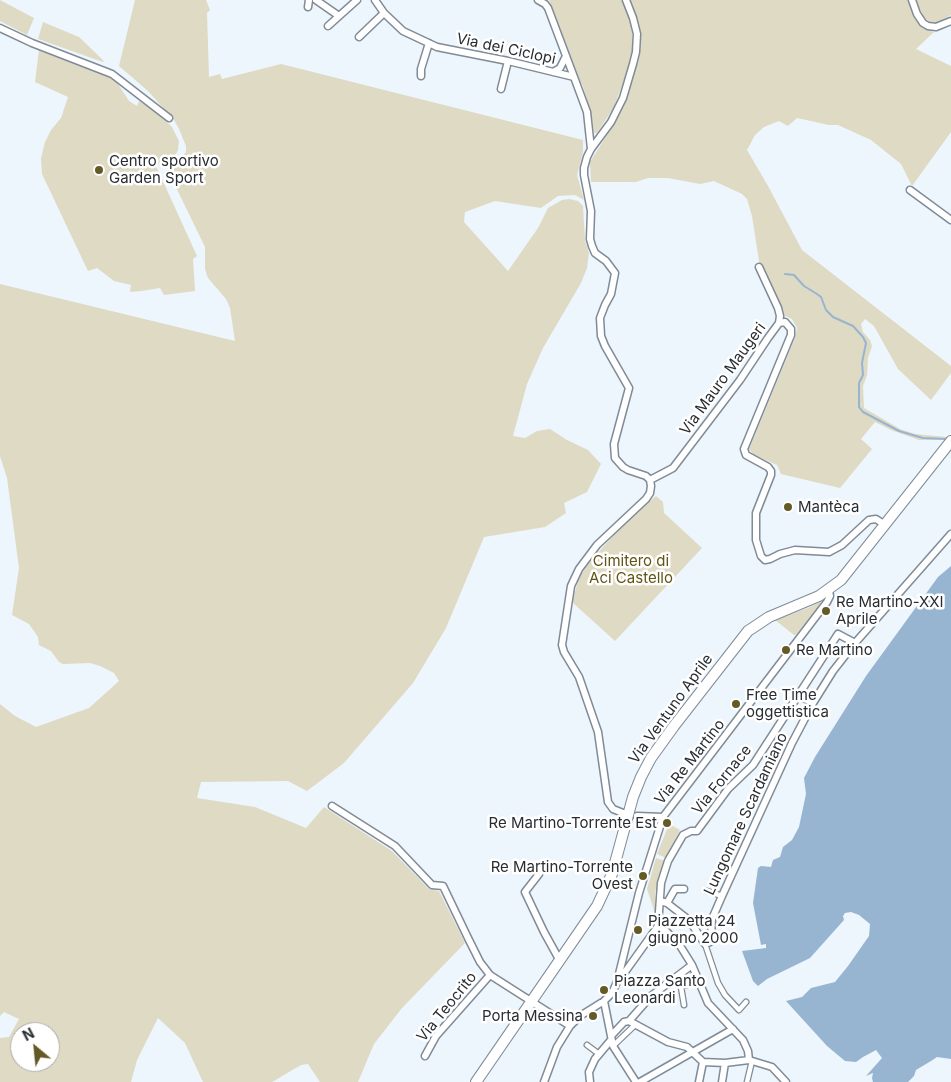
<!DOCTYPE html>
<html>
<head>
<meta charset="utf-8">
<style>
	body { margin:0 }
	#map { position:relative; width:951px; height:1082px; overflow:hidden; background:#edf5fd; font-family:Inter,sans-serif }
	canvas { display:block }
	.north { position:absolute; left:10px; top:1022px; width:50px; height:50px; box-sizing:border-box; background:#fff; border:1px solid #a9abad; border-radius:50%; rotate:332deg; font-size:14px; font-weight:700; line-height:20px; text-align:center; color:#282d32 }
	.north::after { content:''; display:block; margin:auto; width:18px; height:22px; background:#645a26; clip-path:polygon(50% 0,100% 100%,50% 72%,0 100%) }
</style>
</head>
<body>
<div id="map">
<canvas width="951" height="1082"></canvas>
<div class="north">N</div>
</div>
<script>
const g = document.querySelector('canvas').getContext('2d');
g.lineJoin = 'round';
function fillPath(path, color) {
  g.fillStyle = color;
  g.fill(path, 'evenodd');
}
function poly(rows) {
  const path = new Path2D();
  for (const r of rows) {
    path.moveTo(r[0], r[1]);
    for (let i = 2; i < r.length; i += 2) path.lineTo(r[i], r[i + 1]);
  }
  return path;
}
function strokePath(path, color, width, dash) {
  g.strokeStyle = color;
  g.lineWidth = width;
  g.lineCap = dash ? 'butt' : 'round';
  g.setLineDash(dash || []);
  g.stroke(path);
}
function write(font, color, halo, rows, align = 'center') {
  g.font = font + ' Inter,sans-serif';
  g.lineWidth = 5;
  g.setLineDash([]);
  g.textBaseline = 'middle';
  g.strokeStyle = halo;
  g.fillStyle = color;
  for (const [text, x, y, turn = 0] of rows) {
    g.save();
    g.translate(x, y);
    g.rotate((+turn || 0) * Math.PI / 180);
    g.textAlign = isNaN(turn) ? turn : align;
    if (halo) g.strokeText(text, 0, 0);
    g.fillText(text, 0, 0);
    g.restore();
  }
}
fillPath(poly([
	[0,0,34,18,27,35,0,21],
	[135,0,206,0,210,10,207,13,209,77,220,74,222,79,281,64,583,140,583,152,577,175,584,200,575,195,558,196,541,208,495,201,465,212,464,222,508,271,538,228,548,208,562,200,569,199,578,201,583,206,585,240,589,253,587,268,581,283,543,348,527,384,513,436,525,438,537,431,550,429,567,440,588,450,601,464,587,492,564,503,566,513,545,527,484,537,446,628,413,683,344,763,307,791,288,781,201,782,197,798,255,807,306,828,324,807,392,851,429,889,439,891,465,943,402,1008,374,1044,358,1082,320,1082,308,1064,301,1065,272,1082,203,1082,185,1043,158,1018,137,1060,131,1082,0,1082,0,1038,9,1037,19,1019,4,1012,0,1016,0,704,15,716,36,727,89,708,119,681,114,673,100,666,90,663,63,664,59,662,51,651,39,645,38,637,29,624,12,615,19,568,7,478,0,456,0,284,235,341,230,308,226,299,208,278,205,269,205,247,170,175,171,170,186,152,186,146,179,129,174,120,148,91,119,66],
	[20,1032,50,1032,50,1062,20,1062],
	[549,0,622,0,631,20,633,49,630,64,614,107,597,133,594,133,592,118,583,86,577,76],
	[630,0,908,0,914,17,921,27,934,32,916,49,951,66,951,132,912,186,901,164,871,140,838,125,829,125,797,118,788,126,779,121,764,127,755,135,747,150,768,186,802,250,951,366,951,373,931,400,898,369,874,326,865,319,861,324,863,332,870,340,872,346,868,358,867,375,863,386,864,408,900,429,915,434,947,437,945,440,919,440,891,430,875,422,861,439,872,449,840,488,781,474,777,465,754,455,749,449,795,338,797,328,792,319,783,315,759,261,752,216,747,199,742,194,714,181,700,184,668,178,648,178,636,182,591,182,590,162,616,121,625,102,640,54,641,34,636,16],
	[916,0,951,0,951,15,938,23,930,22,924,18],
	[43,22,79,37,104,61,103,62,38,39],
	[39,50,109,77,116,81,129,101,137,106,139,101,157,112,172,127,179,141,178,150,176,154,156,166,197,256,193,259,195,291,164,295,160,288,142,291,130,292,131,285,114,281,97,268,88,271,42,174,41,158,45,142,51,130,61,118,68,97,35,82],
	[656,496,663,502,664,513,702,548,615,641,572,602,579,578,590,561,631,517],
	[820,602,821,604,796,635,794,635,775,620,808,608],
	[669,824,680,830,666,858,657,854],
	[656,858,665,861,655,892,655,913,647,889]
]), '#dfdac3');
fillPath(poly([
	[951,566,951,1059,937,1057,931,1061,916,1070,914,1076,908,1082,873,1082,872,1078,873,1073,866,1076,882,1058,876,1050,863,1057,856,1062,845,1061,827,1046,786,1001,802,997,811,988,835,982,848,966,869,936,870,924,859,915,851,912,845,913,843,916,844,920,810,958,767,979,758,986,753,981,742,951,766,948,766,944,761,945,753,903,758,868,761,866,771,867,773,860,780,857,783,847,792,840,799,827,806,794,804,778,815,757,866,676,938,577]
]), '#97b5d1');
strokePath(poly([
	[785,274,794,275,804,286,817,294,821,297,826,310,833,317,853,326,863,337,866,343,862,363,863,375,859,383,859,407,863,412,899,431,923,438,946,439]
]), '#97b5d1', 2);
const pedestrian = poly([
	[707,891,722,896],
	[705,944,718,983,725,995,739,1010,746,1002],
	[684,1005,681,987,697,981],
	[587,1045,599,1054],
	[613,1046,636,1024],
	[747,1082,752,1061]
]);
const minor = poly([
	[316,0,339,16],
	[375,0,384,13,403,31,437,47,508,61,574,77,587,112,591,149],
	[538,0,545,4,548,8,574,77],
	[626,0,633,18,637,34,636,52,633,64,623,98,611,122,591,149,587,157,584,168,584,175,591,211,590,239,592,246,595,253,606,261,615,273,611,294,605,305,600,318,601,336,605,346,629,388,614,444,615,458,623,467,628,470,646,476,650,480,651,486,650,493,646,499,597,545,579,569,571,586,562,645,564,652,579,677,598,732,608,802,613,809,628,815],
	[912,0,917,14,923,23,928,26,936,27,951,21],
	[308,7,309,0],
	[328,26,357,0],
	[0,28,32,43,112,74,169,118],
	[359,37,384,13],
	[553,72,560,68,566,56],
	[421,76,421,69,429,43],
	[501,89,508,61],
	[910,190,951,220],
	[759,267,778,308,780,316,779,323],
	[650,480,673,468,740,380,768,338,779,323,785,322,791,329,791,335,744,449,746,455,768,467,771,471,771,475,756,513,756,540,761,556,765,560,770,559,780,554,795,550,829,552,842,545,869,520,876,519,885,525],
	[798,695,813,703],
	[332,806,395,846,432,885,443,886,468,938,480,962,490,975,570,1026],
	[637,816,663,817],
	[539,874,525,892,544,932,560,961],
	[660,901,667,903,689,920,705,944,710,942,711,938,712,919,722,896,792,743,813,703,833,671,855,643,951,534],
	[667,903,675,889,684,889],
	[658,926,665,930,679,944,692,965,708,1003,743,1040,748,1051,749,1060,772,1067,786,1082],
	[620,979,658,926,661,883,668,861,683,835,691,831,697,831,728,789,753,765,838,634,855,643],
	[604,1001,613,1046,636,1082],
	[629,1021,668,1042,687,1047,703,1062,725,1063,749,1060],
	[611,1036,624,1022,629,1021,651,996,692,965],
	[425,1056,436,1036,490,975],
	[544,1082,557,1047,570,1026,580,1016,604,1001,612,993,617,982,639,893,663,817,827,602,830,596,829,591],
	[590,1082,589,1072,595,1059,611,1040],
	[640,1082,733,1029],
	[699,1082,703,1062],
	[722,1082,725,1063]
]);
const primary = poly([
	[476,1082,597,906,612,874,633,797,641,777,651,758,674,726,748,631,769,617,819,596,841,580,951,441]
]);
strokePath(pedestrian, '#7f8b97', 7);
strokePath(minor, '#7f8b97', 9);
strokePath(primary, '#7f8b97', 12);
strokePath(pedestrian, '#fff', 4.5);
strokePath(minor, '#fff', 6);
strokePath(primary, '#fff', 10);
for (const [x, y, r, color] of [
	[99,170,5,"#645a26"],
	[788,507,5,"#645a26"],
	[826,611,5,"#645a26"],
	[786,650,5,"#645a26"],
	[736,704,5,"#645a26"],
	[667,823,5,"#645a26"],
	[643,876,5,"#645a26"],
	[638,930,5,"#645a26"],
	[604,990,5,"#645a26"],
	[593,1016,5,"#645a26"]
]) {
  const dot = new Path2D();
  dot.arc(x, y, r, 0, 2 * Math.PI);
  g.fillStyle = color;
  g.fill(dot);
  strokePath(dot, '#fff', 2);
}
write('15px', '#282d32', '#fff', [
	["Via dei Ciclopi",506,49,12],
	["Via Mauro Maugeri",723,379,-54],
	["Via Ventuno Aprile",671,709,-54],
	["Via Re Martino",690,762,-52],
	["Via Fornace",722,780,-51],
	["Lungomare Scardamiano",746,814,-65],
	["Via Teocrito",447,1007,-51]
]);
write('15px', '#282d32', '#fff', [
	["Centro sportivo",109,161],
	["Garden Sport",109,178],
	["Mantèca",798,507],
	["Re Martino-XXI",836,602],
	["Aprile",836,619],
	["Re Martino",796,650],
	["Free Time",746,695],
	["oggettistica",746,712],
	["Re Martino-Torrente Est",657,823,"right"],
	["Re Martino-Torrente",633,867,"right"],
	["Ovest",633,884,"right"],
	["Piazzetta 24",648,921],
	["giugno 2000",648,938],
	["Piazza Santo",614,981],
	["Leonardi",614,998],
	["Porta Messina",583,1016,"right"]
], 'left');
write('15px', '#615414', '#fff', [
	["Cimitero di",631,561],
	["Aci Castello",631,578]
]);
</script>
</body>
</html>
